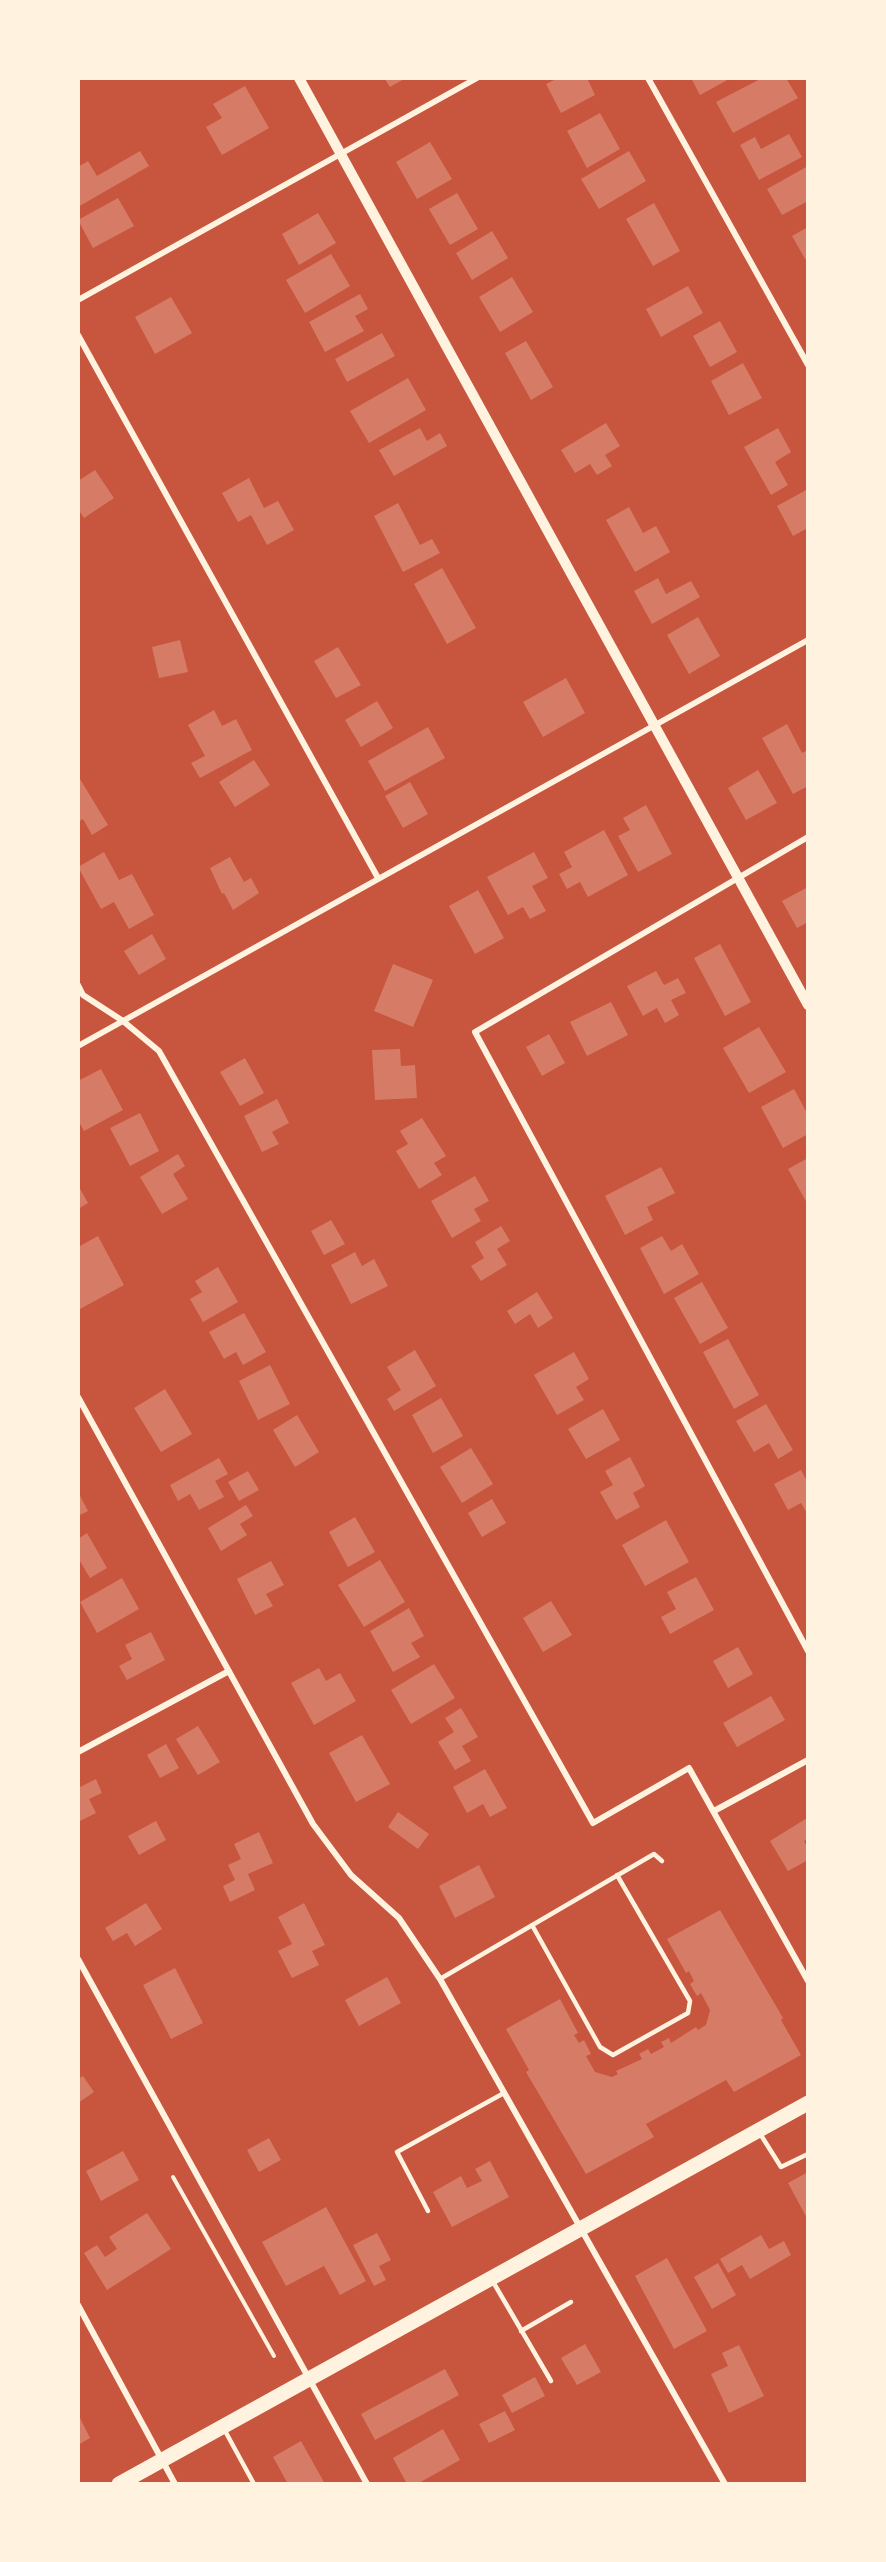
<!DOCTYPE html>
<html>
<head>
<meta charset="utf-8">
<style>
	body { margin:0 }
	#map { position:relative; width:886px; height:2562px; overflow:hidden; background:#c8553d; font-family:"Public Sans",sans-serif }
	canvas { display:block }
	.frame { position:absolute; inset:0; border:80px solid #fff3e0; pointer-events:none }
</style>
</head>
<body>
<div id="map">
<canvas width="886" height="2562"></canvas>
<div class="frame"></div>
</div>
<script>
const g = document.querySelector('canvas').getContext('2d');
g.lineJoin = 'round';
function fillPath(path, color) {
  g.fillStyle = color;
  g.fill(path, 'evenodd');
}
function poly(rows) {
  const path = new Path2D();
  for (const r of rows) {
    path.moveTo(r[0], r[1]);
    for (let i = 2; i < r.length; i += 2) path.lineTo(r[i], r[i + 1]);
  }
  return path;
}
function strokePath(path, color, width, dash) {
  g.strokeStyle = color;
  g.lineWidth = width;
  g.lineCap = dash ? 'butt' : 'round';
  g.setLineDash(dash || []);
  g.stroke(path);
}
fillPath(poly([
	[384,78,406,78,390,87],
	[558,78,587,78,595,95,561,113,546,84],
	[691,78,731,78,700,95],
	[762,78,786,78,798,98,733,133,716,102],
	[245,86,269,128,222,155,206,127,222,118,213,104],
	[600,113,620,149,587,168,567,131],
	[789,134,802,157,759,180,740,145,755,137,761,149],
	[430,142,452,179,417,199,396,162],
	[140,151,149,166,78,207,78,167,88,161,97,176],
	[629,151,646,181,599,209,581,179],
	[808,166,808,201,782,215,767,189],
	[457,193,478,229,450,245,429,209],
	[118,198,134,226,93,248,78,220],
	[654,203,680,251,653,266,626,219],
	[318,213,336,243,299,265,282,234],
	[808,227,808,264,792,236],
	[492,231,508,258,472,280,456,253],
	[331,254,350,286,305,313,286,280],
	[512,277,533,312,500,332,479,297],
	[688,286,703,313,661,337,646,309],
	[360,294,368,309,355,316,364,331,325,352,309,322],
	[171,297,192,333,155,354,135,317],
	[720,321,737,352,710,367,693,336],
	[382,333,395,356,347,382,335,359],
	[526,341,553,387,531,400,505,353],
	[743,363,762,398,729,415,711,381],
	[408,378,426,410,369,443,350,411],
	[606,423,620,446,605,455,612,466,597,475,590,464,575,473,561,450],
	[420,428,427,441,440,433,447,446,394,476,379,450],
	[778,428,791,452,775,462,788,485,771,495,744,447],
	[95,470,114,498,84,518,78,509,78,481],
	[249,478,264,508,278,501,294,530,267,545,251,515,238,522,222,493],
	[808,489,808,528,793,536,777,506],
	[398,503,420,545,432,539,440,553,403,572,374,516],
	[629,507,643,533,656,526,670,552,635,572,606,520],
	[442,568,476,628,447,644,414,584],
	[658,578,666,594,691,581,700,597,652,624,634,591],
	[698,617,720,656,689,674,667,635],
	[180,640,188,672,159,678,152,647],
	[338,647,361,685,336,698,314,661],
	[566,678,585,713,543,737,523,702],
	[377,701,393,728,361,747,345,720],
	[214,710,222,726,236,719,252,750,200,778,191,763,205,756,188,725],
	[787,724,802,753,808,750,808,786,793,794,762,738],
	[428,727,445,758,385,791,368,761],
	[254,760,270,785,235,807,219,782],
	[758,770,777,803,746,820,728,788],
	[80,779,108,825,92,835,83,819,78,822],
	[410,782,428,814,403,828,385,796],
	[646,805,672,854,638,872,618,836,630,830,623,818],
	[604,830,628,875,588,897,580,882,567,889,559,874,572,867,564,852],
	[104,852,119,880,132,874,154,915,129,929,114,902,101,909,78,867],
	[534,852,548,878,532,886,546,911,530,919,523,907,508,915,487,877],
	[230,857,244,882,251,878,259,893,233,910,224,893,222,894,210,868],
	[808,887,808,922,797,928,782,901],
	[478,890,504,938,475,954,449,906],
	[152,934,166,959,139,975,124,951],
	[720,944,751,1002,725,1016,694,958],
	[393,964,433,980,413,1027,374,1011],
	[656,971,664,985,678,978,686,993,671,1000,679,1015,665,1023,657,1008,643,1016,627,986],
	[611,1002,628,1035,587,1056,570,1022],
	[759,1027,786,1072,749,1093,723,1048],
	[549,1034,565,1063,542,1076,526,1047],
	[400,1049,401,1066,415,1065,417,1098,375,1100,372,1050],
	[245,1058,264,1093,240,1106,220,1072],
	[101,1069,123,1110,84,1131,78,1120,78,1081],
	[794,1089,808,1115,808,1134,783,1148,761,1107],
	[277,1099,289,1123,272,1132,279,1144,262,1152,244,1116],
	[140,1113,159,1151,130,1166,110,1128],
	[422,1118,446,1156,434,1163,442,1175,419,1189,396,1151,408,1144,400,1131],
	[178,1154,185,1166,173,1174,188,1199,162,1214,140,1177],
	[808,1158,808,1205,788,1169],
	[661,1167,675,1193,647,1207,653,1220,625,1235,605,1196],
	[475,1176,489,1201,474,1209,481,1221,452,1238,431,1201],
	[78,1185,88,1203,78,1209],
	[331,1220,345,1244,324,1255,311,1231],
	[501,1226,510,1241,497,1249,507,1265,481,1281,471,1266,484,1258,475,1242],
	[98,1236,124,1285,80,1309,78,1247],
	[662,1236,671,1251,682,1244,699,1274,664,1294,640,1248],
	[355,1252,362,1266,374,1259,388,1286,351,1304,331,1265],
	[218,1267,238,1302,203,1322,190,1299,202,1292,195,1281],
	[702,1282,728,1328,700,1344,674,1298],
	[537,1292,553,1318,538,1328,530,1314,515,1324,507,1311],
	[244,1313,266,1352,243,1365,236,1352,224,1359,209,1332],
	[728,1339,759,1395,734,1409,703,1352],
	[415,1350,436,1386,394,1411,387,1399,401,1390,387,1367],
	[574,1352,589,1379,576,1387,584,1400,557,1415,534,1375],
	[270,1365,290,1404,258,1420,239,1381],
	[165,1389,192,1434,161,1452,134,1408],
	[441,1398,463,1436,433,1453,412,1415],
	[766,1404,793,1450,778,1459,769,1443,754,1452,736,1421],
	[603,1409,620,1440,586,1459,568,1429],
	[297,1415,319,1452,295,1467,273,1430],
	[471,1448,493,1484,462,1503,440,1467],
	[630,1457,645,1486,633,1493,640,1507,616,1520,600,1492,613,1485,605,1471],
	[219,1458,228,1474,215,1481,224,1497,199,1510,190,1494,178,1501,170,1485],
	[801,1470,808,1483,808,1515,801,1503,788,1510,774,1484],
	[248,1471,259,1490,239,1501,228,1482],
	[78,1492,88,1511,78,1516],
	[492,1499,506,1523,482,1537,468,1513],
	[246,1505,253,1516,240,1524,247,1535,221,1551,208,1528],
	[355,1517,375,1552,348,1567,329,1532],
	[666,1520,689,1562,645,1586,622,1545],
	[87,1533,107,1568,90,1578,78,1558,78,1539],
	[380,1560,405,1602,364,1627,338,1585],
	[271,1561,284,1585,266,1594,273,1606,255,1615,237,1579],
	[696,1577,714,1610,670,1634,661,1617,676,1609,667,1592],
	[122,1578,139,1609,97,1633,80,1602],
	[551,1601,572,1635,543,1652,523,1618],
	[409,1608,424,1636,411,1643,420,1657,393,1672,370,1631],
	[151,1632,165,1660,127,1680,119,1666,132,1659,125,1645],
	[738,1647,753,1674,728,1688,713,1661],
	[434,1664,455,1698,411,1724,391,1690],
	[319,1668,326,1681,340,1673,356,1701,314,1725,291,1683],
	[771,1696,785,1720,737,1747,723,1723],
	[461,1708,478,1737,462,1746,471,1761,455,1770,438,1742,454,1732,445,1718],
	[198,1726,220,1762,198,1775,176,1739],
	[362,1735,390,1784,356,1802,329,1753],
	[166,1744,179,1768,160,1778,147,1755],
	[485,1769,507,1808,490,1817,483,1804,467,1813,453,1787],
	[96,1779,102,1793,89,1799,96,1813,78,1822,78,1788],
	[398,1812,429,1834,418,1849,388,1827],
	[807,1818,808,1839,804,1841,808,1848,808,1860,788,1871,770,1841],
	[156,1821,166,1840,139,1855,128,1836],
	[259,1832,273,1863,248,1874,255,1890,230,1902,223,1886,235,1880,228,1865,241,1859,234,1844],
	[479,1865,495,1897,455,1918,439,1886],
	[146,1903,162,1929,135,1946,127,1933,113,1941,105,1928],
	[304,1903,325,1945,312,1951,319,1965,292,1978,278,1951,292,1944,278,1917],
	[720,1910,783,2018,781,2020,801,2055,734,2092,726,2080,646,2124,654,2137,586,2174,526,2072,529,2070,506,2029,560,1999,578,2033,574,2035,579,2043,584,2040,591,2054,586,2056,595,2072,612,2077,618,2074,616,2071,642,2059,639,2054,648,2049,651,2054,664,2047,661,2042,669,2038,671,2043,696,2027,698,2030,706,2025,710,2010,701,1993,697,1996,690,1984,694,1981,689,1971,686,1973,667,1939],
	[175,1968,203,2023,171,2039,143,1985],
	[387,1977,401,2003,359,2026,345,2000],
	[83,2076,94,2092,78,2103,78,2079],
	[269,2138,281,2160,259,2172,247,2150],
	[123,2151,139,2180,101,2201,86,2171],
	[490,2161,509,2197,452,2227,433,2192,461,2176,467,2188,482,2181,475,2169],
	[808,2172,808,2220,788,2183],
	[326,2207,366,2281,340,2295,324,2266,286,2286,262,2242],
	[147,2213,171,2249,107,2290,84,2253,97,2245,105,2257,117,2249,109,2237],
	[377,2233,391,2260,379,2266,386,2280,374,2286,353,2245],
	[761,2235,769,2249,784,2241,791,2255,750,2279,742,2265,728,2273,720,2259],
	[667,2258,707,2331,674,2349,635,2276],
	[718,2263,736,2295,712,2309,694,2277],
	[585,2344,601,2372,577,2385,561,2358],
	[739,2345,764,2396,729,2413,711,2374,728,2366,722,2353],
	[445,2369,459,2395,375,2440,361,2414],
	[535,2377,545,2396,512,2413,502,2395],
	[505,2411,515,2430,489,2443,479,2424],
	[78,2414,90,2438,78,2445],
	[443,2429,460,2460,417,2484,407,2484,393,2458],
	[301,2441,325,2484,288,2484,273,2457]
]), '#d67c66');
strokePath(poly([
	[173,2177,274,2356]
]), '#fff3e0', 4);
strokePath(poly([
	[532,1925,600,2047,613,2055,688,2013,690,2001,617,1875],
	[440,1979,654,1854,662,1861],
	[759,2132,781,2167,808,2154],
	[428,2211,397,2152,504,2093],
	[492,2280,551,2381],
	[521,2331,571,2302],
	[224,2429,254,2484]
]), '#fff3e0', 4.5);
strokePath(poly([
	[648,78,808,365],
	[78,300,477,78],
	[78,335,378,878],
	[808,837,475,1032,808,1651],
	[78,985,83,995,123,1021,159,1051,593,1823,689,1768,808,1981],
	[78,1046,808,640],
	[78,1397,313,1824,351,1875,399,1918,440,1979,725,2484],
	[78,1752,229,1671],
	[714,1811,808,1760],
	[78,1959,367,2484],
	[78,2305,175,2484]
]), '#fff3e0', 6);
strokePath(poly([
	[299,78,808,1005]
]), '#fff3e0', 10);
strokePath(poly([
	[119,2484,808,2103]
]), '#fff3e0', 15);
</script>
</body>
</html>
